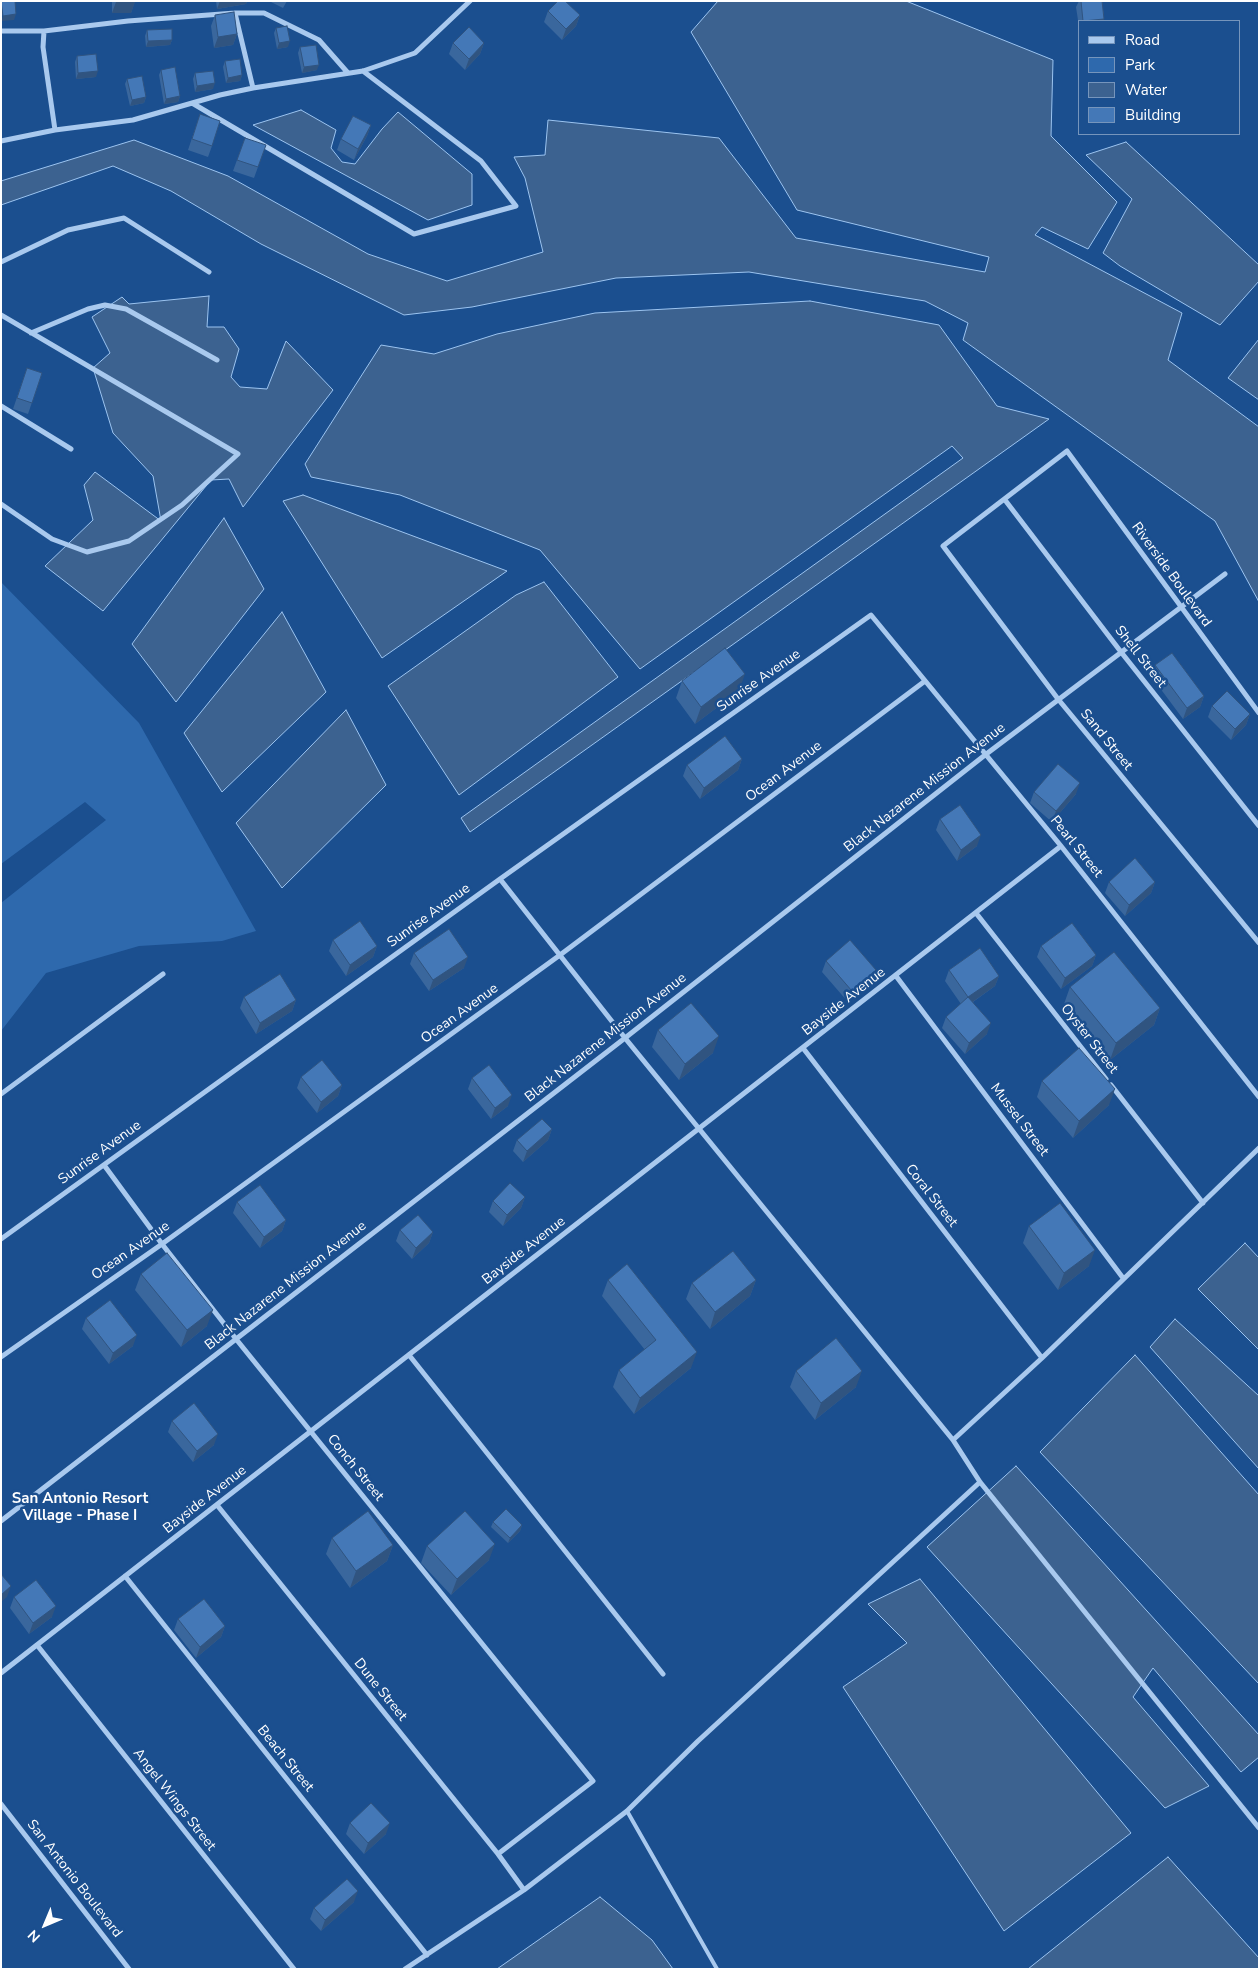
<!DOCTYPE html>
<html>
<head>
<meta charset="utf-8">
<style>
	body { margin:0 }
	#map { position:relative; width:1260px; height:1970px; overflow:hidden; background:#1b4f8f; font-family:"Nunito Sans",sans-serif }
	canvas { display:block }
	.frame { position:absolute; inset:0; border:2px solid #fff; pointer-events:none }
	.legend { position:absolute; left:1078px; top:20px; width:162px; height:115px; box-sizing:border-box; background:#1b4f8f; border:1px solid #7695bc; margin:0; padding:6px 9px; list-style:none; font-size:15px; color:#fff }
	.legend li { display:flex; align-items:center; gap:10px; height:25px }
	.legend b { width:25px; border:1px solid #7695bc }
	.north { position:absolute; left:20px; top:1900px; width:50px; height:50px; -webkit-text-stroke:4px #1b4f8f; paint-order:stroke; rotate:225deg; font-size:14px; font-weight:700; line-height:20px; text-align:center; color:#fff }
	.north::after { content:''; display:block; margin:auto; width:18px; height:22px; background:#fff; clip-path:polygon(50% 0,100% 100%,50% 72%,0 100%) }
</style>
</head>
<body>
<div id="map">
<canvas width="1260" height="1970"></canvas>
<div class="frame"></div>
<ul class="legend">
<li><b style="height:6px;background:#a9c9ee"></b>Road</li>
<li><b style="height:14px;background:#2e69ad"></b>Park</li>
<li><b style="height:14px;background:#3c6290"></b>Water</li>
<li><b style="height:14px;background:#4478b7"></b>Building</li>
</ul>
<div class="north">N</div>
</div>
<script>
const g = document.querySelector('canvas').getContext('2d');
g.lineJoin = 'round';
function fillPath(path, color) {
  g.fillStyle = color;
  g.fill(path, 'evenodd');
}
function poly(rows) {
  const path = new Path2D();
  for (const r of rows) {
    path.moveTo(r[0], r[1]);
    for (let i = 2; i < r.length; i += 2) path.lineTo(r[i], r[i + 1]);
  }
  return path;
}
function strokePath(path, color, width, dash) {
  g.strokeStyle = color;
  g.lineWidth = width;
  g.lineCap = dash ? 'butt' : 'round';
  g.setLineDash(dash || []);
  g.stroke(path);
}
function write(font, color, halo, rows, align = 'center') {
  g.font = font + ' "Nunito Sans",sans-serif';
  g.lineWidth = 5;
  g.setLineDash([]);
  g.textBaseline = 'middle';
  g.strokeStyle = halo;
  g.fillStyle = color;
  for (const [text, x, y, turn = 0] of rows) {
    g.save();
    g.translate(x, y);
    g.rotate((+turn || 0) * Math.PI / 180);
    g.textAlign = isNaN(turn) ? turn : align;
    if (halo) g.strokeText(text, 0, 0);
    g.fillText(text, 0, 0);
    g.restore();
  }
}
fillPath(poly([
	[1,582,139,723,256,931,222,941,139,946,46,973,1,1031,1,903,106,820,85,802,1,864]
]), '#2e69ad');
const water = poly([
	[718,1,906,1,1053,60,1051,136,1117,202,1088,249,1042,227,1035,235,1182,313,1168,360,1259,427,1259,602,1215,521,963,340,968,323,925,301,749,272,616,278,472,307,404,315,261,244,171,191,113,166,1,205,1,181,134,140,228,176,368,254,447,281,543,252,525,178,514,157,545,155,548,120,719,138,796,238,985,272,989,257,797,210,691,32,718,1],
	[301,110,336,130,331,148,342,162,355,164,382,129,398,112,472,174,472,205,428,220,253,125,301,110],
	[1126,142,1259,265,1259,281,1220,325,1120,266,1103,253,1132,199,1086,155,1126,142],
	[209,296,207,327,224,327,239,349,231,377,240,387,267,389,286,341,333,390,243,507,229,479,211,480,103,611,45,566,93,520,84,485,95,472,161,521,153,476,113,433,93,368,110,353,92,317,122,297,129,304,209,296],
	[810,301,939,325,997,406,1049,419,470,832,461,818,963,458,952,446,640,669,540,550,400,495,311,477,305,464,381,345,434,354,497,334,595,313,810,301],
	[1259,339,1259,400,1228,378,1259,339],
	[303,495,507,571,382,658,283,501,303,495],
	[224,518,264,589,176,702,132,644,224,518],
	[544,582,618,677,459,795,388,686,516,595,544,582],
	[282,612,326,692,222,792,184,733,282,612],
	[346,710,386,785,282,888,236,823,346,710],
	[1245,1243,1259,1258,1259,1350,1198,1289,1245,1243],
	[1175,1319,1259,1396,1259,1469,1150,1347,1175,1319],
	[1135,1355,1259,1495,1259,1684,1040,1452,1135,1355],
	[1016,1466,1259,1735,1259,1757,1241,1772,1153,1668,1133,1697,1209,1786,1165,1808,927,1547,1016,1466],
	[920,1579,1131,1833,1004,1931,843,1687,907,1643,868,1604,920,1579],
	[1168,1857,1259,1958,1259,1969,1028,1969,1168,1857],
	[600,1897,652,1940,673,1969,497,1969,600,1897]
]);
fillPath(water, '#3c6290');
strokePath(water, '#9cc4f0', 1);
strokePath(poly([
	[627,1811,717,1969]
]), '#a9c9ee', 4);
strokePath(poly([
	[235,13,253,88],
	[1,31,44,31,128,21,235,13,264,13,319,40,348,73],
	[44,31,43,47,55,130],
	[192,103,414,234,516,206,481,161,363,71],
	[1,141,55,130,133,120,220,95,253,88,363,71,415,53,470,1],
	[1,262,68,230,124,218,209,272],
	[1,315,238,454,182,505,129,541,87,552,52,539,1,504],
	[31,333,88,309,105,305,126,309,217,360],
	[1,406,71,449],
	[1005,500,1121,652,1259,826],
	[1259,713,1067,451,943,546,1058,699,1259,943],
	[500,879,625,1038,953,1440,980,1482,1259,1828],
	[976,913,1106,1079],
	[896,976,1123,1278],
	[803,1048,1042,1358],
	[1111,1085,1203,1203],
	[1,1094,163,974],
	[104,1165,162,1244,236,1339,593,1781,498,1854],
	[1,1239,500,879,871,615,1061,846,1259,1097],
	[409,1355,663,1674],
	[1,1357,162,1244,560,955,925,681],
	[953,1440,1042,1358,1259,1148],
	[217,1505,498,1854,524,1890],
	[1,1521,625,1038,985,755,1225,574],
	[125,1576,427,1955],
	[37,1645,294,1969],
	[1,1673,1061,846],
	[1,1804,129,1969],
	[405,1969,524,1890,627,1811,698,1741,980,1482]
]), '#a9c9ee', 5);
fillPath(poly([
	[112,1,135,1,131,13,112,13],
	[216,1,247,1,246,4,217,9],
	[271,1,287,1,283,8,271,2],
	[1079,1,1102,1,1104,19,1104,21,1079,21,1079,27,1076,7],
	[548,11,580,15,576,26,562,40,544,22],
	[215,15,237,34,233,45,214,48,211,26],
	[276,28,288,47,277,49,274,33],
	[147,30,172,40,170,45,146,47,145,36],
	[453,43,484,43,480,54,465,70,449,54],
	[300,47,317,70,302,73,298,53],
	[77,56,96,77,76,79,75,62],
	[225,61,242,75,240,81,226,83,223,67],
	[161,70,180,96,178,102,164,104,159,75],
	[195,73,213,89,195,92,193,79],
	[127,79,146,97,144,103,130,106,125,84],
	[200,114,212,146,208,157,188,150],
	[371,125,367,136,354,160,337,150,341,139],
	[245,138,258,167,254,178,233,171],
	[27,368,42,373,28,414,13,409],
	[1155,665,1204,696,1200,707,1183,719,1151,676],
	[682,681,739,691,695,724,676,698],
	[1212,706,1250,714,1246,725,1231,740,1208,717],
	[742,759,738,770,700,799,683,776,687,765],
	[1034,792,1076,794,1052,822,1030,803],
	[940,819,977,846,957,861,936,830],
	[1109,882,1155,882,1151,893,1125,916,1105,893],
	[333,940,377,946,373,957,346,976,329,951],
	[1041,946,1096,955,1092,966,1061,989,1037,957],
	[414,953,464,968,429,991,410,964],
	[826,961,876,970,872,982,848,1002,822,972],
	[949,970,999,976,995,986,973,1002,987,1034,965,1054,942,1028,946,1017,961,1004,945,981],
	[1070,987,1160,1008,1154,1025,1110,1060,1064,1004],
	[244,997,296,1000,292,1011,256,1034,240,1008],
	[658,1030,713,1053,679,1080,652,1047],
	[301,1077,342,1085,338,1096,317,1113,297,1088],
	[472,1078,508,1106,491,1119,468,1089],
	[1042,1081,1109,1105,1073,1138,1037,1097],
	[552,1129,548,1140,523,1162,513,1151,517,1140],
	[525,1197,521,1208,503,1226,489,1212,493,1201],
	[237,1202,286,1220,282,1231,260,1248,233,1213],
	[1029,1226,1089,1266,1058,1290,1023,1243],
	[400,1230,433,1232,429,1243,412,1259,396,1241],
	[141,1274,207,1326,181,1347,135,1290],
	[608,1280,691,1368,634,1414,613,1387,619,1370,645,1350,602,1296],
	[756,1280,750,1296,710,1329,686,1299,692,1283],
	[86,1318,133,1346,109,1364,82,1329],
	[796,1371,856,1387,815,1420,790,1387],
	[172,1421,214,1445,193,1462,168,1432],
	[493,1522,522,1525,520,1531,508,1543,491,1527],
	[332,1538,393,1545,387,1561,350,1588,326,1554],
	[427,1546,489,1560,451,1595,421,1563],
	[14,1597,52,1617,29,1634,10,1608],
	[178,1619,225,1626,221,1637,196,1658,174,1630],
	[350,1823,386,1834,364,1854,346,1834],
	[354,1902,321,1931,310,1919,314,1908]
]), '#3a679d');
fillPath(poly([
	[220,1,247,1,246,4,217,9],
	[116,2,135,2,131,13,112,13],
	[16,14,14,20,1,21,3,16],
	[580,15,576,26,562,40,566,29],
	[1104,19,1104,21,1086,21],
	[237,34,233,45,214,48,218,37],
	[172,40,170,45,146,47,148,41],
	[290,41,288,47,277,49,279,43],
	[484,43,480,54,465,70,469,59],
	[319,65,317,70,302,73,304,67],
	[98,71,96,77,76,79,78,73],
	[242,75,240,81,226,83,228,78],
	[215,83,213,89,195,92,197,86],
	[180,96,178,102,164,104,166,99],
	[146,97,144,103,130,106,132,100],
	[371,125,367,136,354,160,358,149],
	[745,674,739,691,695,724,701,707],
	[1204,696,1200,707,1183,719,1187,708],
	[1250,714,1246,725,1231,740,1235,729],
	[742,759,738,770,700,799,704,788],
	[1080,783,1076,794,1052,822,1056,811],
	[981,835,977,846,957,861,961,850],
	[1155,882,1151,893,1125,916,1129,905],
	[377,946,373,957,346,976,350,965],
	[1096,955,1092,966,1061,989,1065,978],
	[468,957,464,968,429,991,433,980],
	[876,970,872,982,848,1002,852,991],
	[999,976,995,986,964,1008,968,997],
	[296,1000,292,1011,256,1034,260,1023],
	[1160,1008,1154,1025,1110,1060,1116,1043],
	[991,1023,987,1034,965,1054,969,1043],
	[719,1036,713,1053,679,1080,685,1064],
	[342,1085,338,1096,317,1113,321,1102],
	[1115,1089,1109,1105,1073,1138,1079,1121],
	[512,1095,508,1106,491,1119,495,1108],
	[552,1129,548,1140,523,1162,527,1151],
	[525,1197,521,1208,503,1226,507,1215],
	[286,1220,282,1231,260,1248,264,1237],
	[433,1232,429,1243,412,1259,416,1248],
	[1095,1250,1089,1266,1058,1290,1064,1273],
	[756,1280,750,1296,710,1329,715,1312],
	[213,1310,207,1326,181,1347,187,1330],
	[137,1335,133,1346,109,1364,113,1353],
	[697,1352,691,1368,634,1414,640,1398],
	[862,1371,856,1387,815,1420,821,1403],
	[218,1434,214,1445,193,1462,197,1451],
	[522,1525,520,1531,508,1543,510,1538],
	[495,1544,489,1560,451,1595,457,1579],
	[393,1545,387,1561,350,1588,356,1571],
	[11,1586,7,1597,1,1602,1,1595],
	[56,1606,52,1617,29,1634,33,1623],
	[225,1626,221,1637,196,1658,200,1647],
	[390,1823,386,1834,364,1854,368,1843],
	[358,1891,354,1902,321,1931,325,1920]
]), '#305480');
const building = poly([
	[1,1,15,1,16,14,3,16,1,1],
	[116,1,135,1,135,2,116,2,116,1],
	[558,1,565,1,580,15,566,29,548,11,558,1],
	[1081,1,1102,1,1104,19,1083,21,1081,1],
	[234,12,237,34,218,37,215,15,234,12],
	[287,26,290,41,279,43,276,28,287,26],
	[469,27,484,43,469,59,453,43,469,27],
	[172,29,172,40,148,41,147,30,172,29],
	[316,45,319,65,304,67,300,47,316,45],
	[96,54,98,71,78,73,77,56,96,54],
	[240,59,242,75,228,78,225,61,240,59],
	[175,67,180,96,166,99,161,70,175,67],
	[213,71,215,83,197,86,195,73,213,71],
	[142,76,146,97,132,100,127,79,142,76],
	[200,114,220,121,212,146,192,139,200,114],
	[353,116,371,125,358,149,341,139,353,116],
	[245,138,266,145,258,167,237,160,245,138],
	[27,368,42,373,32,403,17,398,27,368],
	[725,648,745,674,701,707,682,681,725,648],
	[1172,653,1204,696,1187,708,1155,665,1172,653],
	[1227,691,1250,714,1235,729,1212,706,1227,691],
	[725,736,742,759,704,788,687,765,725,736],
	[1058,764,1080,783,1056,811,1034,792,1058,764],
	[960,805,981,835,961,850,940,819,960,805],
	[1135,858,1155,882,1129,905,1109,882,1135,858],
	[360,921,377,946,350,965,333,940,360,921],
	[1072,923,1096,955,1065,978,1041,946,1072,923],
	[449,929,468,957,433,980,414,953,449,929],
	[850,940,876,970,852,991,826,961,850,940],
	[980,948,999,976,968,997,991,1023,969,1043,946,1017,968,997,949,970,980,948],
	[1114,952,1160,1008,1116,1043,1070,987,1114,952],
	[280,974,296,1000,260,1023,244,997,280,974],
	[691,1003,719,1036,685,1064,658,1030,691,1003],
	[1079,1048,1115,1089,1079,1121,1042,1081,1079,1048],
	[322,1060,342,1085,321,1102,301,1077,322,1060],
	[489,1065,512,1095,495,1108,472,1078,489,1065],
	[542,1119,552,1129,527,1151,517,1140,542,1119],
	[510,1183,525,1197,507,1215,493,1201,510,1183],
	[260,1185,286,1220,264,1237,237,1202,260,1185],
	[1060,1203,1095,1250,1064,1273,1029,1226,1060,1203],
	[418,1215,433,1232,416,1248,400,1230,418,1215],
	[733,1251,756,1280,715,1312,692,1283,733,1251],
	[167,1253,213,1310,187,1330,141,1274,167,1253],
	[627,1264,697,1352,640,1398,619,1370,656,1340,608,1280,627,1264],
	[110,1300,137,1335,113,1353,86,1318,110,1300],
	[836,1338,862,1371,821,1403,796,1371,836,1338],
	[194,1403,218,1434,197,1451,172,1421,194,1403],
	[506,1509,522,1525,510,1538,493,1522,506,1509],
	[368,1511,393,1545,356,1571,332,1538,368,1511],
	[465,1511,495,1544,457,1579,427,1546,465,1511],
	[1,1574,11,1586,1,1595,1,1574],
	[36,1580,56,1606,33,1623,14,1597,36,1580],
	[204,1599,225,1626,200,1647,178,1619,204,1599],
	[371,1803,390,1823,368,1843,350,1823,371,1803],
	[347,1879,358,1891,325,1920,314,1908,347,1879]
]);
fillPath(building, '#4478b7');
strokePath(building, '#305480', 1);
write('14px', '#fff', '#1b4f8f', [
	["Riverside Boulevard",1171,575,54],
	["Shell Street",1140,657,52],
	["Sunrise Avenue",759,681,-35],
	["Sand Street",1106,740,51],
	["Ocean Avenue",784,772,-37],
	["Black Nazarene Mission Avenue",925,788,-38],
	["Pearl Street",1076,847,51],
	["Sunrise Avenue",429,916,-36],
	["Bayside Avenue",844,1002,-38],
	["Ocean Avenue",460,1014,-36],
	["Black Nazarene Mission Avenue",606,1038,-38],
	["Oyster Street",1089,1039,52],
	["Mussel Street",1019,1120,53],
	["Sunrise Avenue",100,1153,-36],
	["Coral Street",931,1196,52],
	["Ocean Avenue",131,1251,-35],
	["Bayside Avenue",524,1251,-38],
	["Black Nazarene Mission Avenue",286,1286,-38],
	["Conch Street",355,1468,51],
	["Bayside Avenue",205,1500,-38],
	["Dune Street",380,1690,51],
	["Beach Street",285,1759,51],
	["Angel Wings Street",174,1800,52],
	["San Antonio Boulevard",74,1879,52]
]);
write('bold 15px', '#fff', '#1b4f8f', [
	["San Antonio Resort",80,1499],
	["Village - Phase I",80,1516]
]);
</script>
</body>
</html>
